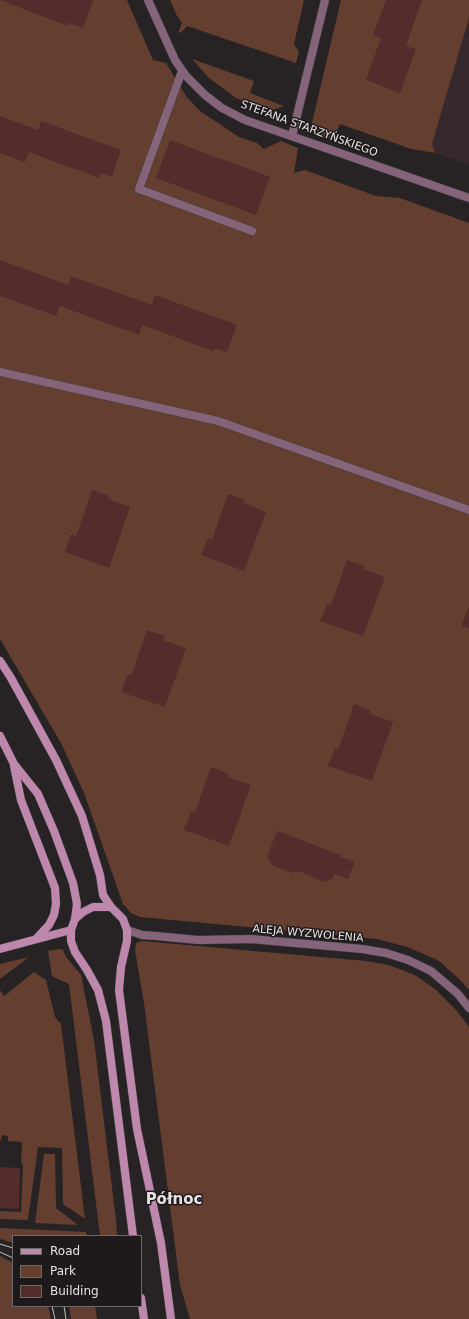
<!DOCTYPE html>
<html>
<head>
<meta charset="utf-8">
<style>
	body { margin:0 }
	#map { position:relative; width:469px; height:1319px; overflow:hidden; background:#272223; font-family:"DejaVu Sans",sans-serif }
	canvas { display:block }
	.legend { position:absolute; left:12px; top:1235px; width:130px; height:72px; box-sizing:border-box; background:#1e191a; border:1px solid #6e696a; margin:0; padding:5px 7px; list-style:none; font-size:12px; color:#e6e2e3 }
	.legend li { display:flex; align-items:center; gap:8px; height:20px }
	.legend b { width:20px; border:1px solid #6e696a }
</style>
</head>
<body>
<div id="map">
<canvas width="469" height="1319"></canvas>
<ul class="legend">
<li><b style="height:5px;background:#bd88ac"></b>Road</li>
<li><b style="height:11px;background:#643f2f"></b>Park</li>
<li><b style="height:11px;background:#542c2b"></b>Building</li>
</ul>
</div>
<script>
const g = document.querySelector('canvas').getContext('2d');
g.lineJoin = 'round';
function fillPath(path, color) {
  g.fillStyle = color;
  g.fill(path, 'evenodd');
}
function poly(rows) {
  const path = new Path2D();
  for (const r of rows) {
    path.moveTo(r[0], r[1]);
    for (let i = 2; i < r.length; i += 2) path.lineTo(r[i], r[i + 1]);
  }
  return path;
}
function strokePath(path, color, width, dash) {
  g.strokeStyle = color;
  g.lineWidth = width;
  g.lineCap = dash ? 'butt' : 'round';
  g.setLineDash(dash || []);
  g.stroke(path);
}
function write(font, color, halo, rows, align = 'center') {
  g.font = font + ' "DejaVu Sans",sans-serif';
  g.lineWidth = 3;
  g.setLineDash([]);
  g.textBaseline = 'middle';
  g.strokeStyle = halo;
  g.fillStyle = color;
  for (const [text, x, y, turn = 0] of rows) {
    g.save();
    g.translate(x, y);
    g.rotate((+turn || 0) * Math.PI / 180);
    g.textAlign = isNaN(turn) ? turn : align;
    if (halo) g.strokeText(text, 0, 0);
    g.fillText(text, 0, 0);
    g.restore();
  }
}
fillPath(poly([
	[469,18,469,165,435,153,432,144]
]), '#35292d');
fillPath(poly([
	[0,0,127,0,153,60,166,63,186,96,200,111,239,137,257,143,264,149,281,141,298,148,294,173,305,170,376,196,400,198,469,223,469,990,459,979,438,960,407,947,377,939,140,917,131,913,123,904,84,793,61,743,0,639],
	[170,0,304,0,294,44,299,52,296,63,187,26,183,31,178,33,182,23,177,16],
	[341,0,469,0,469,18,432,144,435,153,411,149,340,124,336,133,332,138,327,139,322,138,311,127],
	[192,59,254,81,250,93,284,106,270,111,236,98,209,78],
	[142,941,366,961,389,965,415,975,435,989,457,1011,469,1027,469,1319,190,1319,180,1285,144,1003,135,950,136,943],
	[59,949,63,950,66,957,81,975,94,1040,116,1220,117,1236,100,1236,69,984,52,976,48,951],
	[29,957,0,979,0,964],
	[34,972,46,980,55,1017,61,1024,85,1219,63,1204,62,1148,38,1147,28,1220,0,1219,0,1211,21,1212,23,1164,21,1163,22,1142,8,1141,8,1136,2,1135,1,1141,0,1141,0,990,4,996],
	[44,1154,55,1154,56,1208,78,1225,35,1223],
	[0,1228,86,1232,87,1236,13,1236,13,1243,0,1239],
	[0,1256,13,1263,13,1306,48,1306,51,1319,0,1319],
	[69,1306,95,1306,97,1319,71,1319]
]), '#643f2f');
fillPath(poly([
	[0,0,93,0,83,28,69,23,68,26],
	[386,0,422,0,406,46,416,49,400,93,366,80,381,38,373,35],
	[0,116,38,130,41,121,121,150,112,177,101,173,99,178,29,152,25,162,0,153],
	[170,140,270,177,256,215,156,178],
	[0,260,68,285,71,276,152,305,155,295,237,325,227,352,215,348,213,351,142,325,139,335,60,306,56,316,0,296],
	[92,490,109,496,108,499,130,507,109,568,65,552,71,534,76,536],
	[228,494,245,500,244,503,266,512,244,571,201,555,208,538,212,540],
	[347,560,364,566,363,569,385,577,363,636,320,621,327,604,331,605],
	[468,608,469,609,469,629,461,626],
	[147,630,165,636,163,640,186,648,165,707,121,692,128,674,131,676],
	[354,704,371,710,370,714,393,722,372,781,328,766,335,748,338,750],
	[211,767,229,774,228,777,251,785,229,846,184,830,191,811,195,812],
	[277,831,341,855,341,857,355,862,348,879,334,874,332,879,325,882,298,871,291,873,272,865,267,857],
	[0,1167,20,1168,19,1209,0,1208]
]), '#542c2b');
const service = poly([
	[182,71,139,189,252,231]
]);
const pedestrian = poly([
	[0,372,218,421,469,510]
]);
const minor = poly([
	[148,0,175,60,186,76,205,95,222,108,245,120,469,198],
	[292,136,325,0]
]);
const tertiary = poly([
	[127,930,142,935,156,936,198,940,251,939,362,949,386,953,408,960,431,971,458,994,469,1008]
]);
const secondary = poly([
	[0,661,11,678,56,760,82,816,100,875,103,895,111,907,123,919,127,930,127,941,121,967,119,990,137,1129,161,1243,171,1319],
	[0,736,14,764,38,794,54,831,73,883,77,904,75,919,71,930,71,941,75,952,87,970,98,990,106,1021,133,1236],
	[14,766,21,800,55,888,56,904,54,915,49,925,37,938],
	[75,919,83,912,93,907,111,907],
	[0,949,71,930],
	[141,1298,144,1319]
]);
strokePath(service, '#423d3e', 9);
strokePath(pedestrian, '#423d3e', 9);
strokePath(minor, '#423d3e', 9);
strokePath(tertiary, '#423d3e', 9);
strokePath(secondary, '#423d3e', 9);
strokePath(service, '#85647a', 8);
strokePath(pedestrian, '#85647a', 8);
strokePath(minor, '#85647a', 8);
strokePath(tertiary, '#85647a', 8);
strokePath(secondary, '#bd88ac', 8);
strokePath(poly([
	[0,1244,13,1248],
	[0,1252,13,1258],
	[52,1306,55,1319],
	[64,1306,66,1319]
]), '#c3bfc0', 1);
write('11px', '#e6e2e3', '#1e191a', [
	["STEFANA STARZYŃSKIEGO",309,129,20],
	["ALEJA WYZWOLENIA",308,934,5]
]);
write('bold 15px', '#e6e2e3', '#1e191a', [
	["Północ",174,1200]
]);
</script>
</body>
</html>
